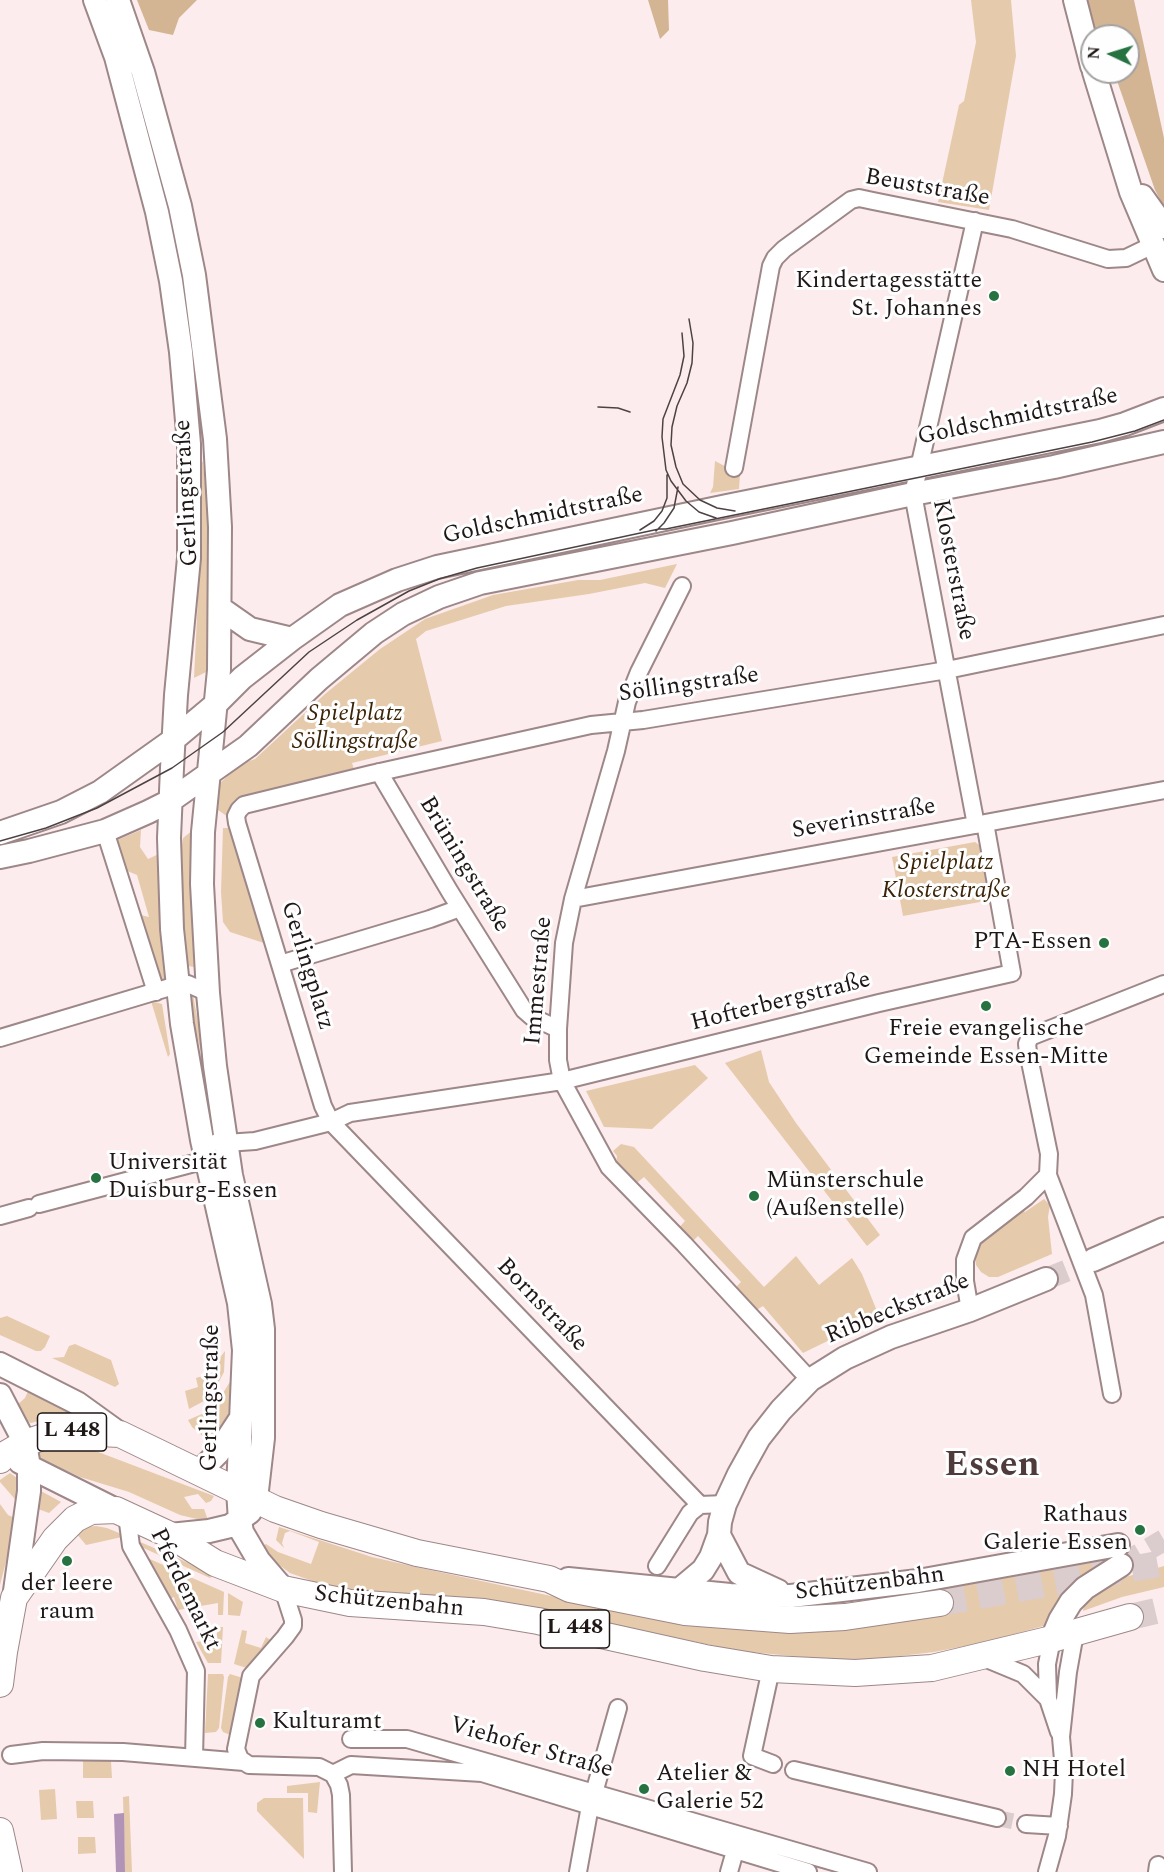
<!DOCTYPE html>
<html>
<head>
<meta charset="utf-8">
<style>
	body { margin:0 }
	#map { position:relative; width:1164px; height:1872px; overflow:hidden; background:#fceced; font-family:Spectral,serif }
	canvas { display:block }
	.north { position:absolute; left:1080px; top:24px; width:60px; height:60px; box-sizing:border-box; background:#fefefe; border:2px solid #a5a1a1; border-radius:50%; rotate:274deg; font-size:16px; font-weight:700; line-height:24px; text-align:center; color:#1f1616 }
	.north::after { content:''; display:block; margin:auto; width:21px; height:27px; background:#267241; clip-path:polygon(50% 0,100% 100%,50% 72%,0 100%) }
</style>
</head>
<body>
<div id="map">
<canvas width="1164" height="1872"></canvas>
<div class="north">N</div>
</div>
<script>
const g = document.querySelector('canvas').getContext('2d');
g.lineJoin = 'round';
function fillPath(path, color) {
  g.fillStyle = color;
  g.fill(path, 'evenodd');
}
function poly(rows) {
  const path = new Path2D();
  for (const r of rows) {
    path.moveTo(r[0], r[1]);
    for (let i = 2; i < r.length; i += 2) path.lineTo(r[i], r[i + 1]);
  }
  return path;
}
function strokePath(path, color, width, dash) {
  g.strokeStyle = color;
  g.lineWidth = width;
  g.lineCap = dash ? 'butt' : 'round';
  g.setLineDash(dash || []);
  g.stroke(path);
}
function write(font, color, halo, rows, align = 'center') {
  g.font = font + ' Spectral,serif';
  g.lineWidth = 6;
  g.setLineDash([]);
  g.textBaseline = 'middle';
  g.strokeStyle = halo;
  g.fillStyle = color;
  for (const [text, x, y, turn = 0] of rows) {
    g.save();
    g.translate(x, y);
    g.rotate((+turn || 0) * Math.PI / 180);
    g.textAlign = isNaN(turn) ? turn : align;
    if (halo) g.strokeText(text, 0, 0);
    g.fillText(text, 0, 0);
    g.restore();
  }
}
fillPath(poly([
	[971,0,1011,0,1016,56,989,210,938,202,959,105,964,101,976,42],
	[198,461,203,462,211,551,210,670,194,678,200,557],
	[715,461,740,474,739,489,710,493,713,487],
	[677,564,665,588,645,583,589,594,506,606,426,631,416,639,442,741,352,763,354,769,261,794,228,817,218,810,220,783,241,764,255,759,325,694,380,649,425,619,493,595,578,580,600,580],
	[223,828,229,828,264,943,230,932,223,922,221,892],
	[141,830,140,847,148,859,161,853,166,977,159,983,137,914,149,917,137,875,125,870,115,841],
	[193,830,190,867,199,968,183,965,178,871,183,838],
	[975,842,979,845,991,900,903,916,892,857],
	[186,992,193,995,205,1060,203,1060],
	[151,1001,162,1004,170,1054,168,1057],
	[761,1050,769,1082,796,1123,880,1235,867,1246,725,1063],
	[695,1065,708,1078,652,1129,604,1127,586,1091],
	[621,1144,634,1147,764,1287,796,1256,819,1285,852,1258,862,1274,879,1316,803,1353,763,1306,758,1309,751,1309,736,1294,737,1286,741,1282,698,1236,690,1244,677,1230,685,1221,644,1177,638,1182,630,1182,616,1166,617,1156,613,1151],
	[1044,1199,1050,1205,1048,1217,1052,1254,998,1277,989,1277,981,1272,976,1265,975,1258,979,1244,985,1237,1022,1210,1025,1212],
	[7,1316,50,1336,45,1347,41,1351,36,1351,0,1335,0,1318],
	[75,1344,111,1360,119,1384,115,1387,52,1358,64,1357,69,1346],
	[225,1351,224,1372,215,1389,206,1400,189,1409,185,1391,198,1387,196,1378,219,1371,217,1365,219,1359],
	[231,1380,228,1418,214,1442,209,1439,216,1419,220,1398],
	[29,1389,83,1418,42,1420,31,1423,24,1421,17,1405,25,1398],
	[213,1404,212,1420,205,1438,192,1427,188,1420,202,1414],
	[71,1447,93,1450,214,1496,211,1501,206,1503,198,1494,184,1497,192,1509,204,1509,208,1520,201,1520,180,1515,129,1492,80,1477,38,1458,37,1453,47,1450],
	[10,1473,17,1478,20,1505,0,1482,0,1480],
	[41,1491,61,1502,49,1513,38,1509],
	[0,1504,8,1515,17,1519,0,1585],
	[96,1526,107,1528,119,1533,122,1537,86,1545,76,1533,84,1527],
	[279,1527,372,1557,416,1567,635,1614,721,1625,883,1599,799,1605,1118,1555,1047,1625,986,1642,934,1652,875,1659,824,1659,739,1651,546,1610,347,1591,329,1587,290,1573,270,1558,261,1547,266,1544,278,1552,311,1564,319,1542,290,1531,285,1533,282,1543,284,1548,276,1540],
	[138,1541,214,1574,214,1575,210,1578,139,1546],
	[143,1556,224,1592,223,1615,218,1615,218,1603,178,1610,174,1597,167,1600],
	[1164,1566,1164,1587,1122,1597,1083,1611,1084,1605,1094,1594,1122,1578],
	[228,1593,243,1602,240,1616,228,1615],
	[217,1627,223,1627,221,1663,208,1663,196,1642,217,1639],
	[242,1630,247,1631,245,1643,261,1648,266,1637,272,1641,250,1669,234,1664],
	[208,1674,223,1674,224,1677,219,1728,216,1732,205,1733],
	[230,1674,246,1679,233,1736,223,1732,221,1728,228,1677],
	[83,1759,111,1761,112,1778,83,1778],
	[320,1782,317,1813,308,1812,308,1793,287,1793,287,1786],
	[55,1789,57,1819,41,1820,39,1790],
	[129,1796,132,1872,125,1872,123,1797],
	[264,1798,303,1798,304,1859,257,1811,257,1803],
	[76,1801,93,1801,94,1818,77,1818],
	[78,1837,95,1837,96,1853,78,1854]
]), '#e6caac');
fillPath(poly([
	[137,0,197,0,179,18,173,35,149,30],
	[648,0,668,0,669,30,660,39],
	[1087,0,1134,0,1164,138,1164,207,1155,190,1114,72,1128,72,1128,36,1096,36]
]), '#d4b593');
fillPath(poly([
	[124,1813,125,1872,116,1872,114,1814]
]), '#b093b6');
strokePath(poly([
	[997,1818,1026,1824]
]), '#dbcccd', 16, [16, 8]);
strokePath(poly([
	[1046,1279,1093,1260],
	[1121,1565,1164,1540]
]), '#dbcccd', 22, [22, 11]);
strokePath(poly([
	[940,1603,1164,1563],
	[1130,1617,1164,1609]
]), '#dbcccd', 26, [26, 13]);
const street = poly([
	[975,221,913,494,976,825],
	[734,468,771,266,775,258,784,249,851,200,859,198,873,201,1012,229,1108,259,1126,258,1153,245],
	[682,586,639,672,627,702,616,751,573,899,564,943,558,1029,558,1060,562,1081,609,1167,684,1244,810,1380],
	[379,772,450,892,524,1010,532,1017,558,1029],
	[105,831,156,992],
	[573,899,1164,790],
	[280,964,430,919,460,908],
	[0,1038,177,985,188,984,208,993],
	[217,1142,226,1143,255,1141,331,1122,350,1113,562,1081,879,1003,1012,973,985,823],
	[1048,1175,1094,1295,1112,1394],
	[39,1204,206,1160],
	[0,1216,29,1208],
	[970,1310,965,1281,965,1260,973,1238,1026,1197,1048,1175,1049,1154,1028,1052,1027,1044,1030,1037,1164,984],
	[725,1504,700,1505,331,1122,323,1106,237,823,236,816,239,810,244,805,371,774,591,725,643,720,947,670,1164,625],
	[127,1515,131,1546,178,1630,196,1671,194,1758],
	[657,1566,690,1513,700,1505],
	[283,1589,293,1620,293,1626,285,1637,251,1676,236,1749,240,1759,249,1765,319,1767,333,1774,339,1785,341,1795,343,1872],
	[1052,1639,1047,1664,1048,1699,1059,1732],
	[982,1657,1023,1674,1048,1699],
	[771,1669,752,1756,773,1764],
	[351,1739,407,1739,868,1872],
	[11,1755,43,1751,123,1752,244,1762],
	[794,1770,997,1818],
	[333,1774,351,1765,482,1773,808,1872],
	[1026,1824,1059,1826],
	[578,1872,590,1806,596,1803,597,1799,594,1793,618,1708],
	[729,1872,735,1851],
	[1047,1872,1057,1836,1063,1794,1064,1771,1061,1737,1068,1672,1075,1633],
	[1157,1872,1158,1865]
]);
const secondary = poly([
	[95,0,116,57,157,212,171,281,181,352,189,444,189,558,176,695,172,768,169,838,172,929,182,1024,202,1140,239,1303,244,1350,238,1490,240,1521,242,1532,259,1561,283,1589],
	[118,0,143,72,180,206,194,275,215,439,220,527,219,670,203,832,202,884,208,993,215,1066,231,1175,260,1304,263,1329,263,1438,256,1499,250,1512,230,1526,209,1531,170,1535],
	[1075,0,1092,66],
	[1094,72,1131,192,1164,270],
	[1142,196,1164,227],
	[220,608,250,629,292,639],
	[0,833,61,812,100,792,173,740,216,704,242,678,292,639,340,605,397,580,437,567,727,506,1100,431,1125,424,1164,409],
	[0,857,29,851,105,831,148,812,170,801,248,746,319,679,374,633,403,614,439,597,480,583,732,533,913,494,1054,467,1164,442],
	[1093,1260,1164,1229],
	[0,1364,77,1403,120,1434],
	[0,1395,25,1443,29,1467,29,1491,14,1598],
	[20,1462,116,1510],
	[199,1472,218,1453,241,1418],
	[719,1535,739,1573,778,1591],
	[568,1579,730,1595,791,1596,918,1581,1118,1545],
	[678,1591,703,1570,711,1557,719,1535,720,1522,725,1504,739,1474,759,1438,781,1410,810,1380,845,1358,891,1337,970,1310,1046,1279],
	[1052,1639,1060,1620,1071,1602,1085,1588,1121,1565]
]);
const primary = poly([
	[0,1460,6,1454,25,1443,52,1434,77,1432,120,1434,275,1509,321,1525,417,1553,549,1579,570,1589,685,1612,790,1620,845,1617,940,1603],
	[0,1684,4,1652,14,1598,55,1539,75,1519,91,1511,116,1510,170,1535,215,1563,283,1589,350,1603,484,1612,538,1621,705,1658,771,1669,855,1673,932,1668,1052,1639,1130,1617],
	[0,1831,9,1872]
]);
strokePath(street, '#9e8788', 20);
strokePath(secondary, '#9e8788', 26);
strokePath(primary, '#9e8788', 28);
strokePath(street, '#fff', 16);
strokePath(secondary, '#fff', 22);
strokePath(primary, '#fff', 26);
strokePath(poly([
	[689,319,693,343,692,363,687,383,677,406,672,427,671,445,676,467,683,484,700,500,717,508,735,511],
	[682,333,684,356,680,375,663,419,662,437,666,470,671,481,686,501,699,512,716,518],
	[598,407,618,408,630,412],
	[640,530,654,521,662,511,667,498,667,475],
	[656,531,664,523,674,508,678,487],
	[0,841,46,828,97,808,172,768,223,732,309,652,357,620,409,591,439,579,477,568,659,529,666,529,1092,442,1135,431,1164,420]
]), '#4d4243', 1.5);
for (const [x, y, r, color] of [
	[994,296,6,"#267241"],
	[1104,943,6,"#267241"],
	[986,1006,6,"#267241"],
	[96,1178,6,"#267241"],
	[754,1196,6,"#267241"],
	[1140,1530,6,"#267241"],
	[67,1561,6,"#267241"],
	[260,1723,6,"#267241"],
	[1010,1771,6,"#267241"],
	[644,1789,6,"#267241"]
]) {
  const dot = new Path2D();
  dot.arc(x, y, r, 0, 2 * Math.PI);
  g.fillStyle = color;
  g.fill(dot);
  strokePath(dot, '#fefefe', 2);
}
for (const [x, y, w] of [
	[72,1432,69],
	[575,1629,69]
]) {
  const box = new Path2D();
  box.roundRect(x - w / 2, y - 19, w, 38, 4.5);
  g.fillStyle = '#fefefe';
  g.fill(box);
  strokePath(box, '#1f1616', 1.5);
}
write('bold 22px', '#1f1616', null, [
	["L 448",72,1432],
	["L 448",575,1629]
]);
write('24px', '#1f1616', '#fefefe', [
	["Beuststraße",927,189,10],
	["Goldschmidtstraße",1018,418,-12],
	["Gerlingstraße",188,493,-93],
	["Goldschmidtstraße",543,517,-12],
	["Klosterstraße",952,570,79],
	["Söllingstraße",689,686,-8],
	["Severinstraße",864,820,-10],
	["Brüningstraße",463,865,59],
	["Gerlingplatz",306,966,73],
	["Immestraße",540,981,-85],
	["Hofterbergstraße",781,1003,-14],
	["Bornstraße",541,1306,46],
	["Ribbeckstraße",898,1310,-22],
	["Gerlingstraße",212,1398,-89],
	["Schützenbahn",870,1585,-7],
	["Pferdemarkt",184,1590,64],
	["Schützenbahn",389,1603,6],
	["Viehofer Straße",531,1749,16]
]);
write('24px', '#1f1616', '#fefefe', [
	["Kindertagesstätte",982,282,"right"],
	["St. Johannes",982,310,"right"],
	["PTA-Essen",1092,943,"right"],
	["Freie evangelische",986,1030,"center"],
	["Gemeinde Essen-Mitte",986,1058,"center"],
	["Universität",108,1164],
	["Duisburg-Essen",108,1192],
	["Münsterschule",766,1182],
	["(Außenstelle)",766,1210],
	["Rathaus",1128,1516,"right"],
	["Galerie Essen",1128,1544,"right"],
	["der leere",67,1585,"center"],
	["raum",67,1613,"center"],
	["Kulturamt",272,1723],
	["NH Hotel",1022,1771],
	["Atelier &",656,1775],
	["Galerie 52",656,1803]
], 'left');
write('italic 24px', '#3b2508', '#fefefe', [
	["Spielplatz",355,715],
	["Söllingstraße",355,743],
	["Spielplatz",946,864],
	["Klosterstraße",946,892]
]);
write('bold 36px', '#4f3b3c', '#fefefe', [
	["Essen",992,1468]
]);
</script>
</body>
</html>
